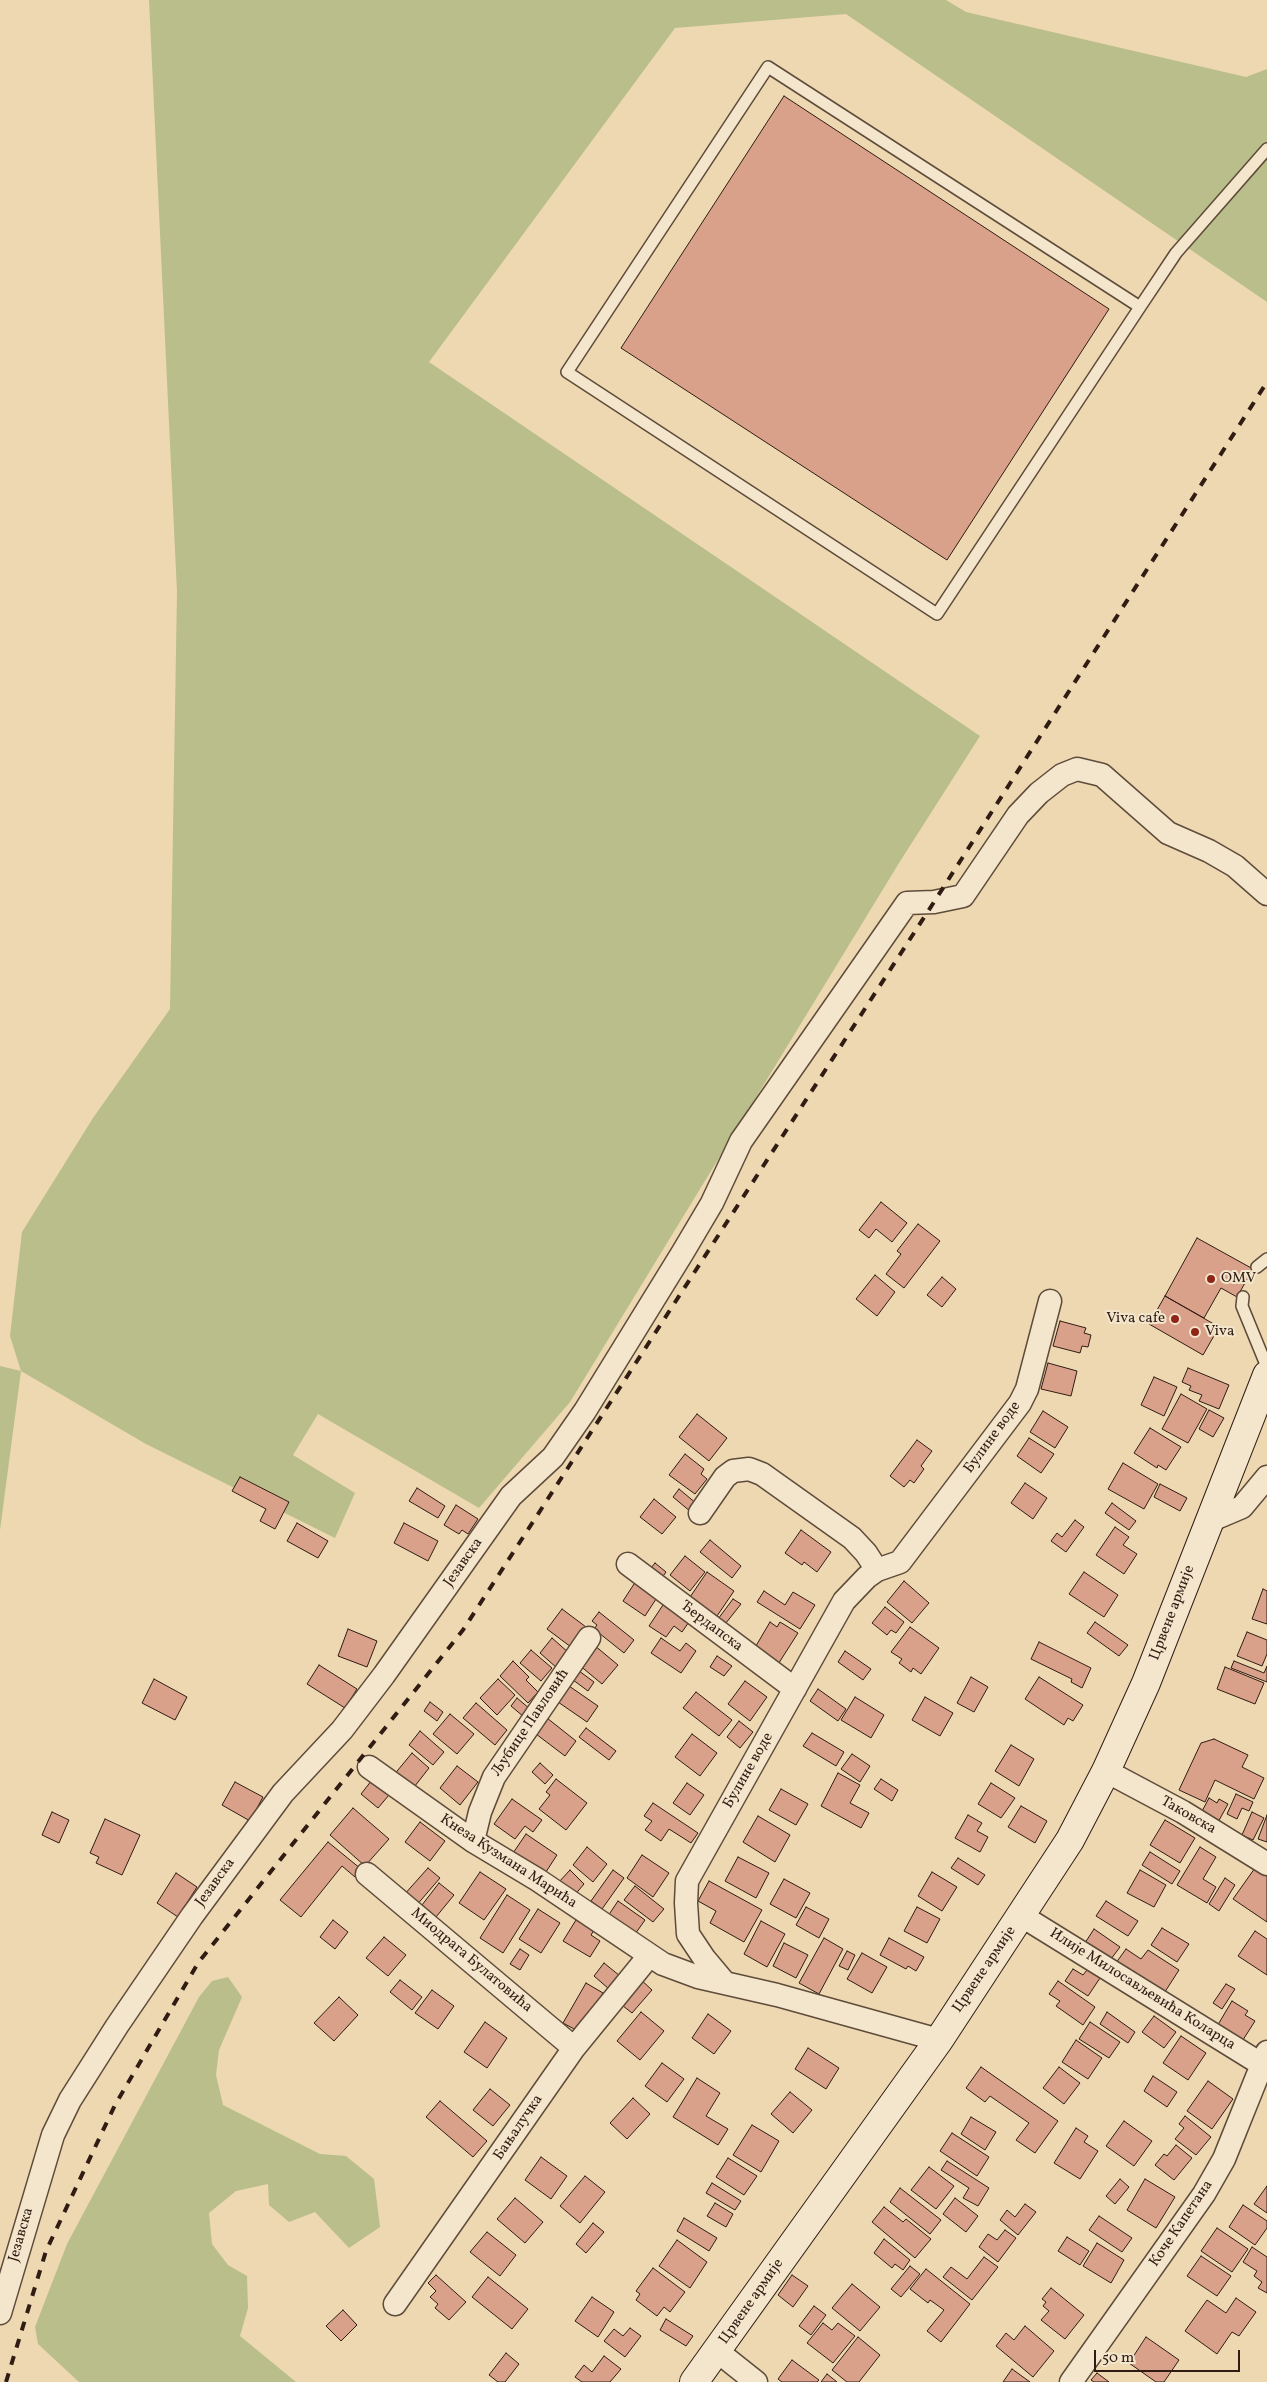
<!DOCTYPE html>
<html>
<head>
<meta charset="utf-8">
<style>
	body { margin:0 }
	#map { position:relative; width:1267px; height:2382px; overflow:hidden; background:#edd8b1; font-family:Vollkorn,serif }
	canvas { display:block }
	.scale { position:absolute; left:1094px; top:2350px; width:146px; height:22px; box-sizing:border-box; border:2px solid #301c13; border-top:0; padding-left:6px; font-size:15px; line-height:18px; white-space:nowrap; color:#301c13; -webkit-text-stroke:4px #f3e6cc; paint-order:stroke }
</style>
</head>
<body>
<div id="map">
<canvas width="1267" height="2382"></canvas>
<div class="scale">50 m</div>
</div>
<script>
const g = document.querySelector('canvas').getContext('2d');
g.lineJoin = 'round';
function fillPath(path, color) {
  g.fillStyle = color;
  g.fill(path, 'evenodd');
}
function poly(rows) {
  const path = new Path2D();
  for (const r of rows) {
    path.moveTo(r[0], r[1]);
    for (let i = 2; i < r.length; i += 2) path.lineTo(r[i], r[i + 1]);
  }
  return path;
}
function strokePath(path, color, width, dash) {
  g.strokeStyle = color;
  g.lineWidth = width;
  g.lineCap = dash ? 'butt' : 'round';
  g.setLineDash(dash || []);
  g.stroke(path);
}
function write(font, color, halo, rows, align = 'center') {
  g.font = font + ' Vollkorn,serif';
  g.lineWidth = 4;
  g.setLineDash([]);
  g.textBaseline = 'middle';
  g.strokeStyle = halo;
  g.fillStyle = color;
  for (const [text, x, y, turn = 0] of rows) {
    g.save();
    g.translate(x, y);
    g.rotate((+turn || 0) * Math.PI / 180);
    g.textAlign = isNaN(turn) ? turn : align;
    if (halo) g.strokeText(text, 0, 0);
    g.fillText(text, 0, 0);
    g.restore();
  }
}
fillPath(poly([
	[149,0,946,0,966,12,1246,77,1267,69,1267,302,846,14,675,28,429,362,980,736,899,863,570,1402,479,1508,318,1414,293,1455,355,1493,335,1538,146,1444,21,1371,0,1530,0,1366,21,1371,10,1336,22,1232,93,1118,170,1009,177,592],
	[228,1977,242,1997,219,2050,216,2075,223,2105,320,2154,346,2156,374,2179,380,2227,349,2248,315,2212,289,2222,269,2205,268,2184,236,2191,209,2213,212,2244,228,2265,247,2276,248,2308,240,2336,296,2382,79,2382,38,2344,35,2327,67,2244,199,1997,212,1981]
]), '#b9be8b');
const building = poly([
	[784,96,1109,309,947,560,621,348,784,96],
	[881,1202,907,1223,892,1242,876,1229,869,1238,859,1230,881,1202],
	[918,1224,940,1241,904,1288,886,1274,901,1254,897,1251,918,1224],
	[1197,1238,1253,1269,1237,1297,1221,1288,1204,1318,1165,1296,1197,1238],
	[875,1275,895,1292,877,1316,856,1299,875,1275],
	[942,1277,956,1289,942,1307,927,1295,942,1277],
	[1165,1296,1219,1327,1203,1355,1149,1324,1165,1296],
	[1060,1321,1086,1328,1084,1333,1091,1335,1088,1347,1082,1346,1080,1353,1053,1346,1060,1321],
	[1048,1363,1077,1371,1071,1396,1041,1389,1048,1363],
	[1188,1368,1229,1385,1219,1409,1199,1401,1202,1395,1189,1390,1191,1386,1182,1382,1188,1368],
	[1154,1377,1177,1387,1164,1416,1141,1405,1154,1377],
	[1181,1394,1207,1409,1188,1443,1162,1429,1181,1394],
	[1209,1410,1224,1418,1213,1437,1199,1429,1209,1410],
	[1043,1411,1068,1427,1055,1448,1030,1432,1043,1411],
	[697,1414,727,1438,709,1461,679,1437,697,1414],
	[1150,1428,1181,1447,1166,1470,1158,1465,1157,1468,1134,1453,1150,1428],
	[1029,1438,1054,1454,1041,1473,1017,1456,1029,1438],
	[917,1440,932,1451,921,1466,924,1469,914,1483,910,1480,904,1487,890,1476,917,1440],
	[685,1454,704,1469,701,1474,707,1479,695,1494,669,1475,685,1454],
	[1123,1463,1158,1484,1144,1509,1108,1489,1123,1463],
	[240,1477,289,1502,275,1529,260,1521,266,1509,232,1491,240,1477],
	[1025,1483,1047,1498,1033,1519,1011,1503,1025,1483],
	[1160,1484,1187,1498,1180,1511,1154,1497,1160,1484],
	[417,1488,445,1506,438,1518,409,1501,417,1488],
	[679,1489,697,1504,691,1512,673,1497,679,1489],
	[654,1499,676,1517,662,1534,640,1517,654,1499],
	[1112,1503,1136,1521,1129,1530,1105,1513,1112,1503],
	[456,1505,478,1519,468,1534,462,1530,459,1534,444,1525,456,1505],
	[1075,1520,1084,1527,1066,1552,1051,1541,1057,1533,1062,1537,1075,1520],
	[297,1523,328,1541,318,1558,287,1541,297,1523],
	[404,1523,438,1541,428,1561,394,1543,404,1523],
	[1115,1527,1129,1537,1123,1545,1137,1554,1124,1574,1096,1555,1115,1527],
	[801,1530,831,1552,817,1572,804,1562,802,1565,785,1553,801,1530],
	[710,1540,741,1566,732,1578,700,1552,710,1540],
	[685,1556,705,1572,690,1591,670,1575,685,1556],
	[655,1563,666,1572,659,1582,647,1573,655,1563],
	[707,1572,734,1591,717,1616,712,1613,708,1618,686,1603,707,1572],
	[1084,1572,1118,1595,1104,1617,1069,1594,1084,1572],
	[636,1581,658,1596,645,1616,623,1601,636,1581],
	[904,1581,929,1603,912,1623,887,1602,904,1581],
	[1263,1589,1267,1591,1267,1624,1252,1619,1263,1589],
	[764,1591,785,1605,793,1592,815,1605,800,1629,757,1602,764,1591],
	[733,1599,741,1604,722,1628,715,1623,733,1599],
	[665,1602,691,1619,682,1632,674,1626,666,1637,649,1626,665,1602],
	[885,1607,904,1622,896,1633,891,1630,887,1635,872,1623,885,1607],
	[562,1609,586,1627,571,1647,547,1629,562,1609],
	[599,1612,634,1640,624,1653,594,1629,597,1625,592,1621,599,1612],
	[770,1622,777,1627,780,1622,798,1633,775,1669,753,1651,770,1622],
	[1095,1622,1128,1645,1119,1656,1087,1633,1095,1622],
	[910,1627,939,1648,921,1674,913,1668,911,1672,899,1663,902,1659,891,1652,910,1627],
	[348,1629,377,1641,367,1667,338,1656,348,1629],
	[1247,1632,1267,1640,1267,1654,1262,1666,1237,1656,1247,1632],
	[552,1638,569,1653,557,1668,540,1653,552,1638],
	[661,1638,680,1651,686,1643,696,1651,681,1673,651,1653,661,1638],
	[1039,1642,1091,1668,1082,1688,1071,1682,1072,1679,1031,1659,1039,1642],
	[594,1645,618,1665,602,1684,578,1664,594,1645],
	[531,1650,552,1668,541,1681,520,1663,531,1650],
	[845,1651,871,1669,863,1680,838,1662,845,1651],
	[717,1656,732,1666,724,1676,710,1667,717,1656],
	[513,1661,529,1677,526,1680,538,1692,528,1703,500,1676,513,1661],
	[1234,1661,1264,1673,1267,1666,1267,1682,1231,1668,1234,1661],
	[319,1665,357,1689,345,1708,307,1684,319,1665],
	[1225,1667,1264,1683,1255,1704,1217,1689,1225,1667],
	[575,1668,594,1682,588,1691,569,1677,575,1668],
	[971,1677,988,1687,974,1712,957,1703,971,1677],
	[1039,1677,1083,1705,1073,1721,1068,1718,1064,1725,1025,1699,1039,1677],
	[154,1679,187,1697,175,1720,142,1703,154,1679],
	[498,1679,515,1695,497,1715,480,1698,498,1679],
	[745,1681,767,1697,750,1721,728,1704,745,1681],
	[569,1686,598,1706,587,1722,558,1702,569,1686],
	[818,1689,846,1709,838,1721,810,1701,818,1689],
	[696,1692,732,1720,719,1736,683,1708,696,1692],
	[855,1697,884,1715,871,1738,841,1720,855,1697],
	[925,1697,953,1713,940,1736,912,1720,925,1697],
	[517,1698,530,1709,524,1717,511,1706,517,1698],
	[430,1702,443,1712,437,1721,424,1711,430,1702],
	[476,1703,507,1730,495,1745,463,1718,476,1703],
	[450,1714,474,1734,457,1754,433,1734,450,1714],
	[547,1718,576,1741,565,1756,536,1734,547,1718],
	[739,1721,753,1732,740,1748,727,1737,739,1721],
	[586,1728,616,1751,609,1760,579,1737,586,1728],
	[420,1731,444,1752,433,1765,409,1745,420,1731],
	[812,1733,844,1752,836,1766,803,1746,812,1733],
	[692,1734,717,1753,700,1776,675,1757,692,1734],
	[1214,1739,1248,1755,1242,1767,1264,1778,1254,1799,1215,1780,1205,1802,1179,1790,1201,1743,1214,1739],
	[1011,1745,1034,1759,1019,1786,995,1771,1011,1745],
	[412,1753,429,1768,411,1791,393,1776,412,1753],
	[852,1754,870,1766,860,1782,841,1769,852,1754],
	[540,1763,553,1775,545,1784,532,1772,540,1763],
	[457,1766,478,1782,460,1805,440,1788,457,1766],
	[838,1773,860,1785,850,1803,869,1813,861,1828,821,1806,838,1773],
	[556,1779,587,1803,566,1830,539,1809,550,1795,546,1792,556,1779],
	[881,1779,898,1790,892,1801,874,1789,881,1779],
	[372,1780,389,1795,378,1808,361,1794,372,1780],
	[235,1782,263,1797,250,1821,222,1805,235,1782],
	[687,1783,704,1795,690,1815,673,1803,687,1783],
	[991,1783,1015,1798,1001,1818,978,1804,991,1783],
	[781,1789,808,1804,796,1825,769,1810,781,1789],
	[1236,1794,1253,1802,1249,1811,1242,1808,1237,1819,1227,1814,1236,1794],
	[1209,1798,1217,1803,1219,1799,1228,1804,1217,1824,1200,1815,1209,1798],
	[512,1799,542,1820,533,1832,525,1826,515,1839,494,1824,512,1799],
	[653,1803,698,1833,691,1843,669,1829,661,1841,645,1830,652,1821,644,1816,653,1803],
	[1021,1806,1047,1821,1035,1843,1008,1827,1021,1806],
	[353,1808,389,1839,365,1866,330,1835,353,1808],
	[52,1812,69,1820,59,1843,42,1835,52,1812],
	[1252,1812,1264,1818,1253,1840,1242,1835,1252,1812],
	[968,1815,982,1823,977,1831,988,1837,980,1852,955,1838,968,1815],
	[1267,1815,1267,1842,1258,1839,1267,1815],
	[758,1816,790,1835,775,1862,743,1842,758,1816],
	[105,1819,140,1835,122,1875,96,1863,99,1857,90,1853,105,1819],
	[1165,1820,1195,1838,1180,1863,1150,1845,1165,1820],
	[420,1822,445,1841,430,1861,405,1842,420,1822],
	[526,1834,557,1855,542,1878,511,1856,526,1834],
	[328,1842,361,1869,355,1877,342,1866,301,1917,280,1900,328,1842],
	[587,1847,607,1864,593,1882,573,1865,587,1847],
	[1200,1847,1216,1857,1203,1879,1216,1887,1207,1903,1177,1885,1200,1847],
	[1150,1852,1180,1871,1172,1884,1142,1865,1150,1852],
	[642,1855,669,1873,653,1897,627,1878,642,1855],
	[738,1857,769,1873,756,1898,725,1881,738,1857],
	[958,1858,985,1875,978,1885,951,1868,958,1858],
	[428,1868,440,1878,415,1907,403,1896,428,1868],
	[1255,1868,1267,1876,1267,1922,1233,1899,1255,1868],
	[570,1870,584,1884,573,1897,558,1883,570,1870],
	[613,1870,624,1878,602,1909,591,1901,613,1870],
	[1140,1870,1166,1885,1154,1907,1127,1893,1140,1870],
	[480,1872,506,1889,484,1920,459,1903,480,1872],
	[932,1872,957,1887,942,1911,918,1896,932,1872],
	[176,1873,197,1887,178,1917,157,1903,176,1873],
	[1225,1878,1235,1885,1219,1911,1209,1904,1225,1878],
	[784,1879,810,1893,796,1918,770,1904,784,1879],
	[709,1881,762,1910,744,1942,710,1923,716,1911,698,1901,709,1881],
	[439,1883,454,1895,436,1917,422,1905,439,1883],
	[635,1886,664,1909,653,1922,624,1900,635,1886],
	[507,1895,530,1910,503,1953,480,1938,507,1895],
	[618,1901,645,1920,633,1937,606,1919,618,1901],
	[1106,1901,1138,1921,1128,1936,1096,1916,1106,1901],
	[806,1907,829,1919,819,1938,796,1925,806,1907],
	[917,1907,940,1919,927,1943,904,1931,917,1907],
	[538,1909,560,1923,541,1953,519,1939,538,1909],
	[333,1920,348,1932,335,1949,320,1937,333,1920],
	[576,1920,594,1930,591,1935,600,1941,590,1957,563,1941,576,1920],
	[761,1921,785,1934,767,1967,744,1954,761,1921],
	[1162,1928,1189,1944,1177,1962,1151,1945,1162,1928],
	[1094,1929,1120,1947,1108,1963,1083,1946,1094,1929],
	[1255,1931,1267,1939,1267,1975,1238,1956,1255,1931],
	[384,1937,406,1955,388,1976,366,1958,384,1937],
	[824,1938,843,1949,819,1994,799,1983,824,1938],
	[889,1938,924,1957,916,1971,908,1966,906,1969,880,1955,889,1938],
	[784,1943,808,1955,796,1978,773,1966,784,1943],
	[520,1949,529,1955,520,1970,510,1964,520,1949],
	[1126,1949,1141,1959,1148,1950,1179,1970,1161,1998,1113,1967,1126,1949],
	[847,1951,855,1955,848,1970,839,1966,847,1951],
	[862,1953,887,1967,872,1993,847,1979,862,1953],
	[604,1963,620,1976,609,1989,594,1976,604,1963],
	[1073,1969,1083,1975,1087,1970,1100,1978,1088,1996,1065,1981,1073,1969],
	[639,1978,652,1990,632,2013,618,2002,639,1978],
	[400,1980,422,1997,412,2010,390,1992,400,1980],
	[1058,1981,1095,2007,1083,2025,1056,2006,1060,2001,1049,1994,1058,1981],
	[586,1983,603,1993,585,2025,576,2030,563,2023,586,1983],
	[1226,1984,1235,1989,1222,2009,1213,2003,1226,1984],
	[432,1990,454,2006,438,2029,415,2013,432,1990],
	[339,1997,358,2015,334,2041,314,2023,339,1997],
	[1232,2001,1248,2011,1245,2015,1255,2021,1241,2043,1216,2028,1232,2001],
	[641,2012,664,2031,640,2060,617,2041,641,2012],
	[1107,2012,1135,2032,1128,2043,1100,2024,1107,2012],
	[708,2014,731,2031,714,2054,692,2038,708,2014],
	[1154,2016,1176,2032,1164,2048,1142,2032,1154,2016],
	[485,2022,507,2038,487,2068,464,2052,485,2022],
	[1090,2022,1120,2042,1109,2058,1079,2039,1090,2022],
	[1181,2036,1206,2053,1188,2080,1163,2063,1181,2036],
	[1076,2040,1102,2058,1088,2079,1062,2062,1076,2040],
	[808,2048,839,2068,826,2089,795,2069,808,2048],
	[662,2063,684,2079,667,2102,645,2086,662,2063],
	[981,2067,1058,2121,1035,2153,1016,2140,1029,2123,990,2096,985,2102,966,2088,981,2067],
	[1059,2067,1080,2083,1064,2104,1043,2088,1059,2067],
	[1153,2076,1177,2092,1167,2107,1144,2091,1153,2076],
	[697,2078,720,2093,706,2116,728,2129,718,2145,673,2117,697,2078],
	[1208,2081,1233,2099,1212,2129,1187,2111,1208,2081],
	[490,2089,510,2105,493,2126,473,2110,490,2089],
	[790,2092,812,2110,793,2133,771,2114,790,2092],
	[633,2098,650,2114,627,2139,610,2123,633,2098],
	[440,2101,487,2141,473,2157,426,2117,440,2101],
	[1185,2116,1211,2137,1196,2155,1175,2139,1184,2128,1179,2124,1185,2116],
	[971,2117,996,2132,985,2150,961,2134,971,2117],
	[1124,2121,1152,2141,1134,2166,1106,2146,1124,2121],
	[752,2125,779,2141,761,2172,733,2155,752,2125],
	[1076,2128,1088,2136,1084,2142,1098,2151,1080,2179,1054,2163,1076,2128],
	[952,2133,989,2157,977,2176,940,2151,952,2133],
	[1176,2145,1192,2158,1174,2180,1155,2165,1164,2154,1167,2156,1176,2145],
	[541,2157,567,2176,551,2199,525,2180,541,2157],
	[728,2158,757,2176,744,2195,716,2177,728,2158],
	[947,2161,989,2188,978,2206,963,2198,969,2188,941,2170,947,2161],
	[929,2167,954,2186,936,2209,911,2190,929,2167],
	[585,2176,605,2192,580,2223,560,2206,585,2176],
	[1120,2179,1129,2187,1115,2204,1106,2196,1120,2179],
	[1145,2179,1175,2197,1156,2228,1127,2210,1145,2179],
	[712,2183,741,2201,735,2210,706,2193,712,2183],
	[1267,2186,1267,2213,1254,2204,1267,2186],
	[900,2188,941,2220,930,2234,890,2202,900,2188],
	[515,2198,543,2222,525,2243,497,2219,515,2198],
	[955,2198,978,2216,966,2232,943,2214,955,2198],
	[715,2203,733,2214,726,2227,707,2216,715,2203],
	[1025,2204,1036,2212,1018,2235,1000,2220,1007,2210,1015,2217,1025,2204],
	[1243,2205,1267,2221,1267,2228,1255,2245,1229,2227,1243,2205],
	[884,2207,903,2222,906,2219,931,2239,915,2258,872,2222,884,2207],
	[1099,2216,1132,2238,1122,2252,1089,2230,1099,2216],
	[684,2218,717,2238,709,2251,677,2231,684,2218],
	[593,2223,604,2232,586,2253,576,2244,593,2223],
	[1217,2228,1248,2249,1232,2272,1201,2251,1217,2228],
	[1005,2230,1016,2238,998,2262,979,2247,988,2234,997,2240,1005,2230],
	[487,2232,516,2255,500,2276,470,2252,487,2232],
	[1067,2237,1089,2251,1080,2265,1058,2251,1067,2237],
	[884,2239,910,2260,903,2270,895,2264,892,2268,874,2253,884,2239],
	[677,2240,707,2262,690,2288,659,2266,677,2240],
	[1097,2243,1124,2260,1111,2283,1083,2266,1097,2243],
	[1252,2247,1267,2257,1267,2293,1258,2288,1262,2282,1254,2276,1257,2271,1243,2262,1252,2247],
	[1201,2256,1231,2276,1217,2296,1187,2276,1201,2256],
	[984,2257,998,2267,972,2300,943,2277,951,2267,967,2279,984,2257],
	[910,2266,920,2274,901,2297,891,2289,910,2266],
	[653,2268,685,2292,670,2312,664,2307,657,2316,636,2300,640,2294,636,2291,653,2268],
	[926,2269,970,2304,941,2342,927,2331,944,2310,930,2300,928,2303,910,2289,926,2269],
	[436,2275,466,2302,449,2320,435,2308,438,2304,430,2297,436,2291,428,2283,436,2275],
	[792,2275,808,2286,793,2307,778,2295,792,2275],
	[488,2277,528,2309,512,2329,472,2297,488,2277],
	[852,2284,880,2307,860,2331,832,2308,852,2284],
	[1051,2288,1084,2315,1065,2339,1041,2320,1049,2311,1043,2306,1046,2302,1042,2299,1051,2288],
	[592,2297,614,2312,598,2337,575,2321,592,2297],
	[1236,2298,1256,2312,1239,2336,1232,2332,1217,2354,1185,2331,1207,2300,1226,2313,1236,2298],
	[814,2306,826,2315,811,2335,799,2326,814,2306],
	[343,2310,357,2325,341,2341,326,2326,343,2310],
	[666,2319,693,2336,686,2346,660,2330,666,2319],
	[823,2323,832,2330,838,2323,855,2336,833,2363,807,2343,823,2323],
	[1025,2326,1054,2351,1033,2377,996,2346,1006,2333,1014,2340,1025,2326],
	[630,2328,641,2336,625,2357,604,2341,614,2329,623,2336,630,2328],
	[858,2337,880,2355,859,2382,847,2382,832,2370,858,2337],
	[1146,2337,1179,2360,1164,2382,1156,2382,1129,2363,1146,2337],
	[506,2353,519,2364,505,2382,498,2382,489,2375,506,2353],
	[604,2356,621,2369,610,2382,582,2382,575,2377,584,2365,592,2372,604,2356],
	[792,2360,819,2380,817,2382,782,2382,778,2379,792,2360],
	[1012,2369,1030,2382,1003,2382,1012,2369],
	[1097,2373,1109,2382,1094,2382,1091,2380,1097,2373],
	[827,2374,837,2382,821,2382,827,2374]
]);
fillPath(building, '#daa18a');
strokePath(building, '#301c13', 1);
const service = poly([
	[1140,307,768,67,567,372,937,614,1140,307,1176,253,1267,149],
	[1257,1267,1267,1259],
	[1243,1297,1242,1306,1267,1367]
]);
const minor = poly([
	[700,1513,725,1477,733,1471,749,1469,762,1474,852,1538,866,1553,877,1570],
	[1209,1521,1242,1507,1267,1477],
	[628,1564,795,1689],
	[369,1767,473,1841,538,1880,663,1964,698,1977,777,1995,939,2040],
	[1106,1771,1183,1812,1267,1864],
	[473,1841,480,1812,494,1777,589,1638],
	[367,1874,574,2048],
	[1022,1916,1261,2064],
	[725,1983,704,1958,688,1934,686,1903,687,1881,844,1601,867,1577,877,1570,900,1562,1020,1403,1027,1389,1050,1301],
	[395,2304,574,2048,649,1956],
	[0,2313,53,2135,70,2100,117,2026,192,1916,283,1793,342,1730,384,1675,511,1496,553,1457,585,1411,683,1252,712,1203,741,1141,907,903,934,902,963,896,1018,815,1039,793,1062,775,1077,769,1102,775,1168,833,1209,851,1235,866,1267,894],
	[717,2351,756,2382],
	[1071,2382,1204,2194,1224,2159,1267,2052]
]);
const secondary = poly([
	[694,2382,939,2040,1070,1840,1106,1771,1146,1683,1267,1375]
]);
strokePath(service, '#5f4b3a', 14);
strokePath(minor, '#5f4b3a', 25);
strokePath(secondary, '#301c13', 30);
strokePath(service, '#f3e6cc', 11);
strokePath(minor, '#f3e6cc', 22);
strokePath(secondary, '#f3e6cc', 28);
strokePath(poly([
	[6,2382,46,2251,115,2105,198,1963,463,1630,934,902,1267,382]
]), '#301c13', 4, [9, 9]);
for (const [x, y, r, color] of [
	[1211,1279,5,"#8f2418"],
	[1175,1319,5,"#8f2418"],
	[1195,1332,5,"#8f2418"]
]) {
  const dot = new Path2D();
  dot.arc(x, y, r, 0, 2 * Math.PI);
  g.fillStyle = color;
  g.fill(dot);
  strokePath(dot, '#f3e6cc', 2);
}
write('15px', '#301c13', '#f3e6cc', [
	["OMV",1221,1279],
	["Viva cafe",1165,1319,"right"],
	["Viva",1205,1332]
], 'left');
write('15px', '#301c13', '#f3e6cc', [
	["Булине воде",993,1438,-54],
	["Језавска",464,1563,-55],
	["Црвене армије",1173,1613,-69],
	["Ђердапска",711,1627,37],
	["Љубице Павловић",531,1723,-56],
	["Булине воде",749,1771,-60],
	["Таковска",1188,1816,30],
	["Кнеза Кузмана Марића",508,1862,33],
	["Језавска",216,1883,-54],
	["Миодрага Булатовића",471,1961,40],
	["Црвене армије",985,1970,-56],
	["Илије Милосављевића Коларца",1142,1990,32],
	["Бањалучка",519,2128,-56],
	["Коче Капетана",1182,2224,-56],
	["Језавска",22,2235,-74],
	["Црвене армије",752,2302,-55]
]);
</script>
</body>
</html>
